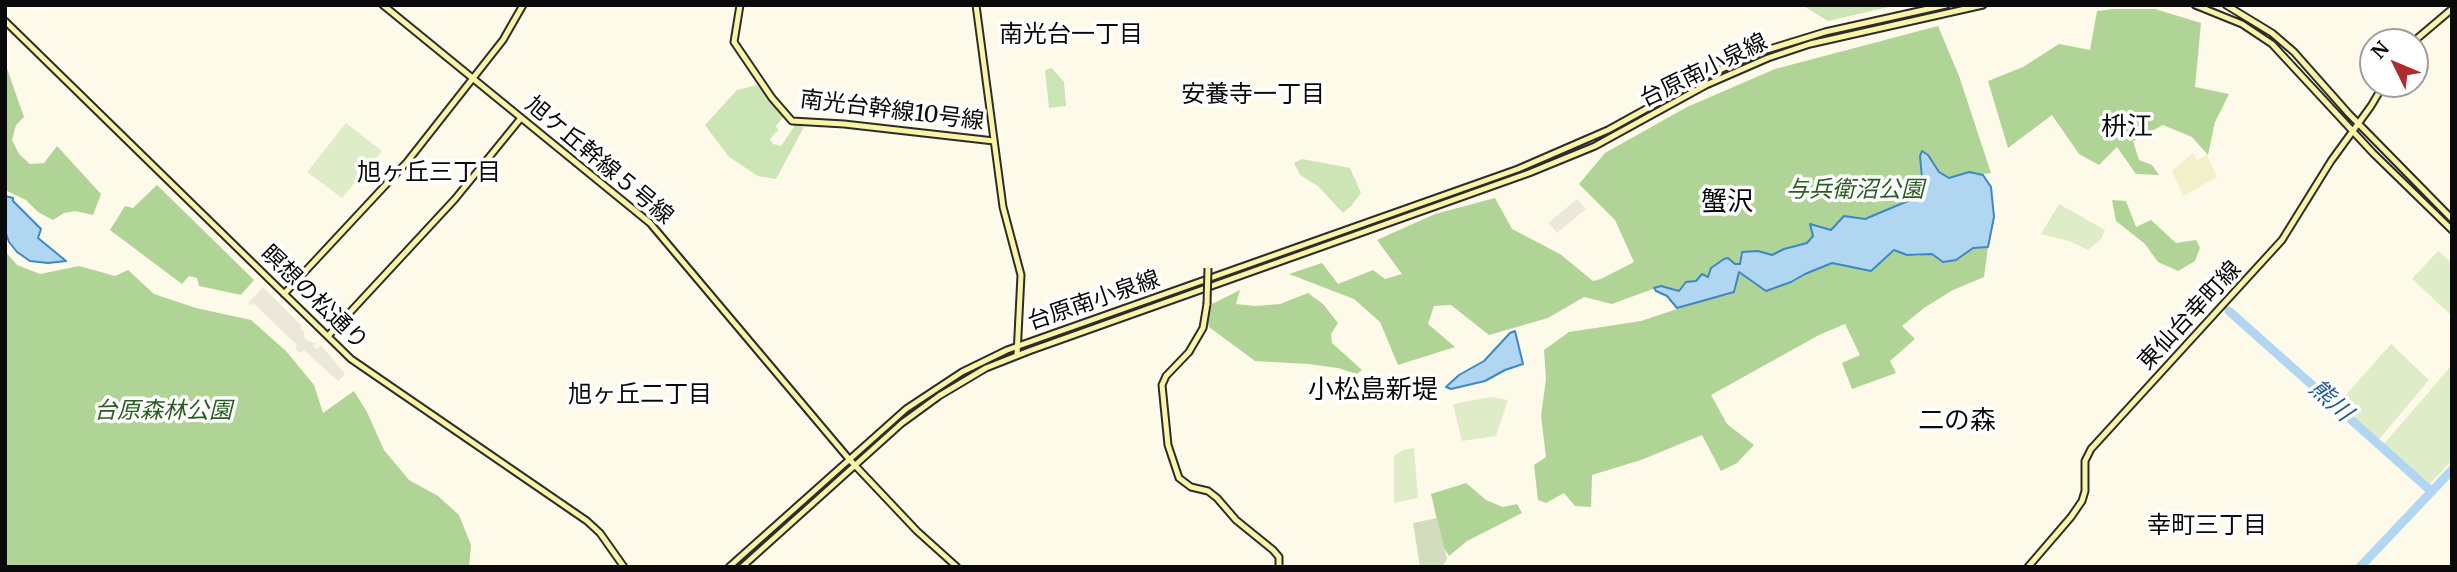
<!DOCTYPE html>
<html>
<head>
<meta charset="utf-8">
<style>
	body { margin:0 }
	#map { position:relative; width:2457px; height:572px; overflow:hidden; background:#fefae9; font-family:Merriweather,serif }
	canvas { display:block }
	.frame { position:absolute; inset:0; border:7px solid #0a0a0a; pointer-events:none }
	.north { position:absolute; left:2359px; top:28px; width:70px; height:70px; box-sizing:border-box; background:#fff; border:2px solid #9d9d9d; border-radius:50%; rotate:313deg; font-size:19px; font-weight:700; line-height:28px; text-align:center; color:#0a0a0a }
	.north::after { content:''; display:block; margin:auto; width:24px; height:32px; background:#b02c2c; clip-path:polygon(50% 0,100% 100%,50% 72%,0 100%) }
</style>
</head>
<body>
<div id="map">
<canvas width="2457" height="572"></canvas>
<div class="frame"></div>
<div class="north">N</div>
</div>
<script>
const g = document.querySelector('canvas').getContext('2d');
g.lineJoin = 'round';
function fillPath(path, color) {
  g.fillStyle = color;
  g.fill(path, 'evenodd');
}
function poly(rows) {
  const path = new Path2D();
  for (const r of rows) {
    path.moveTo(r[0], r[1]);
    for (let i = 2; i < r.length; i += 2) path.lineTo(r[i], r[i + 1]);
  }
  return path;
}
function strokePath(path, color, width, dash) {
  g.strokeStyle = color;
  g.lineWidth = width;
  g.lineCap = dash ? 'butt' : 'round';
  g.setLineDash(dash || []);
  g.stroke(path);
}
function write(font, color, halo, rows, align = 'center') {
  g.font = font + ' Merriweather,"Noto Sans JP",serif';
  g.lineWidth = 7;
  g.setLineDash([]);
  g.textBaseline = 'middle';
  g.strokeStyle = halo;
  g.fillStyle = color;
  for (const [text, x, y, turn = 0] of rows) {
    g.save();
    g.translate(x, y);
    g.rotate((+turn || 0) * Math.PI / 180);
    g.textAlign = isNaN(turn) ? turn : align;
    if (halo) g.strokeText(text, 0, 0);
    g.fillText(text, 0, 0);
    g.restore();
  }
}
fillPath(poly([
	[2193,153,2197,160,2207,155,2217,177,2183,196,2172,171]
]), '#f1f0cb');
fillPath(poly([
	[1802,5,1893,5,1893,6,1828,21],
	[1052,68,1064,82,1066,106,1049,108,1045,70],
	[757,85,784,116,776,126,778,130,770,139,773,144,781,146,795,125,804,127,776,179,758,176,729,157,705,125,737,90],
	[1302,159,1350,168,1361,193,1351,206,1343,213,1318,186,1300,175,1294,163]
]), '#cce5b5');
fillPath(poly([
	[2113,9,2155,9,2201,23,2195,87,2229,94,2215,122,2208,155,2192,137,2163,125,2133,141,2139,160,2152,165,2159,175,2136,174,2117,147,2099,165,2079,154,2052,115,2008,148,1988,81,2023,67,2059,44,2090,50,2097,11],
	[1938,26,1959,76,1991,173,1949,178,1938,172,1928,155,1921,154,1922,178,1919,194,1915,198,1865,219,1841,218,1838,224,1831,230,1810,224,1813,236,1807,243,1784,249,1772,255,1744,251,1740,254,1740,264,1735,264,1728,258,1708,277,1699,277,1696,281,1686,282,1679,291,1661,286,1612,304,1584,297,1548,318,1489,335,1451,305,1434,306,1428,324,1455,347,1398,365,1380,322,1354,299,1289,274,1322,263,1338,284,1373,270,1385,279,1402,274,1377,240,1435,214,1495,198,1512,229,1560,254,1593,281,1601,279,1634,262,1615,220,1579,184,1605,153,1687,107,1775,69],
	[5,63,24,117,16,125,12,140,19,154,30,164,44,163,57,146,101,194,93,215,75,211,64,213,53,220,38,212,26,200,5,190],
	[157,185,254,280,241,295,199,286,197,278,189,276,182,284,110,230,125,206,133,208],
	[2112,200,2126,201,2136,227,2151,220,2176,243,2196,240,2200,248,2195,261,2178,271,2158,262,2145,244,2116,221],
	[1988,247,1984,277,1953,290,1924,308,1902,326,1915,339,1890,361,1896,373,1852,389,1842,363,1860,355,1845,324,1819,335,1711,395,1727,424,1754,445,1737,463,1721,471,1702,435,1641,460,1592,475,1591,507,1575,506,1564,493,1546,503,1538,500,1534,465,1546,457,1541,416,1546,379,1544,350,1569,332,1641,321,1704,300,1728,295,1736,290,1737,273,1739,272,1766,291,1791,282,1805,274,1832,263,1871,271,1894,250,1907,255,1918,256,1926,253,1956,260,1973,248],
	[5,251,17,265,40,274,79,266,115,276,128,270,154,294,196,308,251,320,286,351,314,385,323,413,354,391,367,412,384,450,409,480,438,496,459,515,471,545,469,567,5,567],
	[1240,290,1236,304,1255,306,1280,304,1308,293,1323,304,1338,323,1331,334,1332,343,1362,370,1357,374,1338,368,1308,364,1255,361,1209,327,1207,321,1212,304],
	[1466,483,1486,500,1503,507,1517,504,1522,513,1467,541,1449,556,1443,546,1431,494]
]), '#afd496');
fillPath(poly([
	[1437,518,1447,559,1442,567,1420,567,1413,523]
]), '#d1ddbd');
fillPath(poly([
	[346,123,382,151,342,198,307,172],
	[2059,204,2105,230,2101,239,2088,250,2069,241,2041,234],
	[2438,251,2452,263,2452,316,2412,279],
	[2391,344,2429,380,2376,443,2336,406],
	[2452,365,2452,460,2428,486,2383,445],
	[1491,397,1508,400,1496,436,1462,441,1453,404],
	[1414,448,1418,498,1394,503,1394,456,1403,450]
]), '#deedc7');
fillPath(poly([
	[1577,199,1586,209,1557,233,1548,223],
	[263,287,302,326,300,328,305,333,303,336,308,341,316,343,313,346,317,349,321,345,345,374,338,381,304,350,300,353,295,348,297,345,253,303,250,305,248,303]
]), '#ebe8da');
const water = poly([
	[1922,151,1928,155,1939,172,1949,178,1969,172,1983,175,1991,187,1994,217,1988,247,1973,248,1956,260,1943,262,1932,254,1907,255,1894,250,1871,271,1832,263,1805,274,1791,282,1766,291,1739,272,1734,292,1677,308,1667,296,1656,291,1654,288,1661,286,1679,291,1686,282,1696,281,1702,274,1708,277,1711,268,1724,259,1728,258,1735,264,1740,264,1742,252,1758,251,1772,255,1784,249,1807,243,1813,236,1810,224,1831,230,1844,216,1865,219,1915,198,1919,194,1922,178,1920,156,1922,151],
	[5,196,13,198,13,201,41,229,38,238,66,261,48,263,30,261,17,252,9,242,5,231,5,196],
	[1515,331,1523,364,1505,370,1485,381,1451,389,1446,387,1459,375,1484,361,1510,333,1515,331]
]);
fillPath(water, '#b1d6f2');
strokePath(water, '#3c88c4', 2);
strokePath(poly([
	[2229,311,2431,491],
	[2360,567,2452,470]
]), '#b1d6f2', 9);
const secondary = poly([
	[383,5,650,223,849,459,917,531,957,567],
	[740,5,734,42,772,98,792,121,844,124,994,141],
	[976,5,1003,207,1021,275,1017,355],
	[2195,5,2242,24,2272,44,2373,153,2452,230],
	[2226,5,2272,33,2294,52,2349,114,2452,219],
	[5,21,351,359,587,521,600,533,624,567],
	[2413,42,2452,9],
	[284,294,407,162,503,40,523,5],
	[1207,304,1203,328,1189,352,1166,376,1162,385,1168,445,1179,478,1191,487,1208,491,1217,498,1236,520,1273,550,1279,557,1279,567],
	[328,336,455,199,521,118],
	[729,567,906,409,962,372,1007,350,1518,169,1608,130,1704,77,1760,52,1825,32,1946,5],
	[742,567,902,423,939,396,986,368,1029,351,1529,173,1595,146,1706,85,1768,58,1810,44,1983,5],
	[2028,567,2071,517,2082,501,2085,491,2085,461,2091,449,2282,240,2331,161,2371,106,2384,84]
]);
strokePath(secondary, '#2c2c2c', 9);
strokePath(secondary, '#faf4a7', 5);
const secondaryBridge = poly([
	[1207,304,1208,268]
]);
strokePath(secondaryBridge, '#2c2c2c', 9, []);
strokePath(secondaryBridge, '#faf4a7', 5);
write('23px', '#0a0a0a', '#fff', [
	["台原南小泉線",1704,71,-26],
	["南光台幹線10号線",892,111,7],
	["旭ケ丘幹線５号線",599,161,40],
	["瞑想の松通り",314,298,44],
	["台原南小泉線",1094,301,-19],
	["東仙台幸町線",2190,316,-47]
]);
write('italic 23px', '#2a5d20', '#fff', [
	["与兵衛沼公園",1855,190],
	["台原森林公園",163,411]
]);
write('24px', '#0a0a0a', '#fff', [
	["南光台一丁目",1071,35],
	["安養寺一丁目",1253,95],
	["旭ヶ丘三丁目",429,173],
	["旭ヶ丘二丁目",640,395],
	["幸町三丁目",2207,526]
]);
write('italic 24px', '#1d5a93', '#fff', [
	["熊川",2330,401,42]
]);
write('26px', '#0a0a0a', '#fff', [
	["枡江",2127,128],
	["蟹沢",1727,203],
	["小松島新堤",1373,391],
	["二の森",1957,422]
]);
</script>
</body>
</html>
